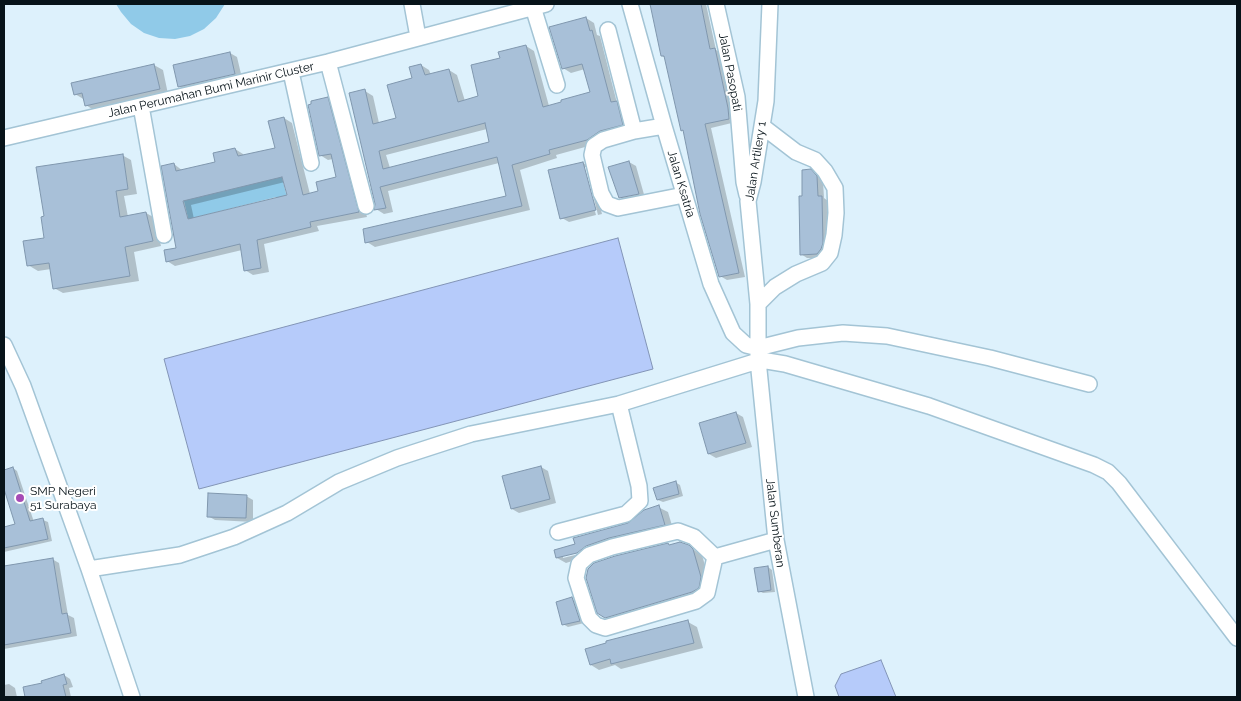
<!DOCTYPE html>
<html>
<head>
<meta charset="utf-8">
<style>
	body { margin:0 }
	#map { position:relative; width:1241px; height:701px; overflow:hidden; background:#ddf1fc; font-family:Raleway,sans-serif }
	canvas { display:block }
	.frame { position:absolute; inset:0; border:5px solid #071319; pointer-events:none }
</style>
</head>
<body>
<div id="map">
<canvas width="1241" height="701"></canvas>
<div class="frame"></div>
</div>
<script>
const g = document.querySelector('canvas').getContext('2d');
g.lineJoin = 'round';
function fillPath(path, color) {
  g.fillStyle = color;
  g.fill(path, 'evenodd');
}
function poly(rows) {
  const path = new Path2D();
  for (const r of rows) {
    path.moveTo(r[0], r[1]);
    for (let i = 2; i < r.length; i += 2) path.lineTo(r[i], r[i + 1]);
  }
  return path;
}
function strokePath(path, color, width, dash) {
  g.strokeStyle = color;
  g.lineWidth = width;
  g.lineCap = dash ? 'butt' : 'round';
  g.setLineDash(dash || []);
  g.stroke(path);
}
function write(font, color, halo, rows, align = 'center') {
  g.font = font + ' Raleway,sans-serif';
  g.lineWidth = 4;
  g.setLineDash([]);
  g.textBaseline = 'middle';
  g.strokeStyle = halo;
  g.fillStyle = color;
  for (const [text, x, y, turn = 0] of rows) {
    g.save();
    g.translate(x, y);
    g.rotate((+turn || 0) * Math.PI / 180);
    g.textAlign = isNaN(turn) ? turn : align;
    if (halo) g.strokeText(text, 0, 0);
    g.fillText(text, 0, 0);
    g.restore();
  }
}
fillPath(poly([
	[116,4,225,4,216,18,204,29,190,36,175,39,159,38,144,33,131,24,121,12],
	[279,165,292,218,280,216,276,197,197,217,190,226,181,189]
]), '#90cae8');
const water = poly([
	[618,238,653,369,199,489,164,359,618,238],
	[881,660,896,697,839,697,835,686,841,674,881,660]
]);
fillPath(water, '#b6cbfa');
strokePath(water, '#8294b6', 1);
fillPath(poly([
	[651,4,706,4,716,50,722,53,736,122,711,128,745,277,727,280,720,276,685,132,682,130,666,58,662,56],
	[586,18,594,23,597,35,600,36,617,103,625,107,630,129,596,144,556,155,557,158,520,170,530,210,375,247,367,242,507,197,499,163,388,191,393,212,384,214,376,209,365,91,373,96,379,123,397,119,421,65,429,70,431,75,449,70,457,75,465,101,480,97,502,59,526,46,534,51,549,106,592,93,585,69,571,73,563,68],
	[487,129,491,143,390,168,386,155],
	[230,53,237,57,242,78,187,91,180,87],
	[154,65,163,70,168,94,95,111,86,105,85,100,75,94],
	[327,99,336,103,367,217,317,226,319,231,264,244,269,272,253,275,245,270,242,250,175,266,167,261,177,249,174,164,183,171,216,163,235,149,243,154,244,156,276,148,284,118,292,123,310,194,320,192,338,178,333,159,328,160,320,155],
	[285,182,288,195,194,219,191,205],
	[122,155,131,160,137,194,124,196,128,217,146,213,155,218,161,246,134,252,139,281,63,293,54,288,51,269,38,271,28,265,46,239],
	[629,162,636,166,645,198,626,201,619,197],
	[583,163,590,167,602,214,598,215,586,167,583,167,596,215,569,222,562,218],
	[811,171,818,175,823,181,824,198,828,201,827,253,824,258,807,258,801,254,803,197],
	[736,413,743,417,752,447,716,458,709,454],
	[541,467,548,471,556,503,519,513,512,509],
	[13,468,17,471,34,522,43,520,48,522,52,541,4,552,4,528,17,525,4,485,4,471],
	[675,482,680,485,683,496,663,502,658,500],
	[246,496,253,500,253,522,215,520,208,516],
	[658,507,668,512,673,529,566,563,557,558,629,524],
	[591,543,583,550,583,546],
	[583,550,583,553,563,558,563,555],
	[670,546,688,546,702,555,710,583,707,592,615,623,606,617],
	[52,559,59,563,68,615,74,618,77,636,4,649,4,567],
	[768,567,772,570,775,592,763,593,759,591],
	[572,599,577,601,584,623,568,627,563,624],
	[688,622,697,627,703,648,621,669,615,665,599,670,591,665],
	[64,675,70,679,73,687,69,688,71,697,26,697,24,688,44,684],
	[9,684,15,688,17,697,4,697,4,685]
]), '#0003');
const building = poly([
	[650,4,701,4,710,49,715,48,728,108,729,119,705,124,739,273,719,277,700,214,683,130,681,131,664,56,661,56,650,4],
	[586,17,590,31,592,30,611,102,617,101,623,125,600,131,587,140,549,150,550,154,512,165,522,206,365,243,363,229,506,196,497,157,380,187,386,208,374,210,375,204,349,93,365,89,373,124,396,118,387,85,412,78,409,67,421,64,425,75,449,69,458,102,478,96,471,65,500,58,498,52,526,45,543,107,561,102,561,100,590,92,582,64,562,69,549,27,586,17],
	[485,123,489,142,383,169,379,151,485,123],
	[230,52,235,74,178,87,173,65,230,52],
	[154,64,160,89,85,106,82,93,74,95,71,83,154,64],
	[328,97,359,212,310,222,311,227,257,240,261,268,244,271,240,244,166,262,164,250,176,248,161,166,174,163,176,171,215,162,213,153,235,148,238,156,275,148,268,121,284,117,303,195,318,191,316,182,336,177,331,154,319,156,308,105,311,104,311,101,328,97],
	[282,177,287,195,188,219,183,201,282,177],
	[123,154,128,189,116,191,120,217,146,212,153,241,125,247,130,276,53,289,49,263,27,266,23,241,44,238,41,217,44,216,36,167,123,154],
	[629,161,639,194,619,198,608,167,629,161],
	[583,162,596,210,560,219,548,170,583,162],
	[811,169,817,176,818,196,822,196,823,243,821,249,817,254,800,255,799,196,802,196,802,170,811,169],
	[736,412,746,443,708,454,699,423,736,412],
	[541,466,550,499,511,509,502,476,541,466],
	[13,467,30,521,43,518,48,539,4,548,4,527,15,524,4,489,4,470,13,467],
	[676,481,679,494,657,500,653,488,676,481],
	[208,493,247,495,246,518,207,517,208,493],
	[659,505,665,525,609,538,586,546,577,553,556,558,554,550,575,544,573,538,628,523,644,510,659,505],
	[680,542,689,545,693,549,701,577,699,588,692,592,605,618,597,613,586,578,588,569,594,563,615,556,668,543,669,545,680,542],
	[53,558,62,614,67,613,71,633,4,645,4,566,53,558],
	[768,566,771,590,758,592,754,568,768,566],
	[572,597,580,621,562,625,556,602,572,597],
	[688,620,694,643,611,664,610,659,590,665,585,649,606,643,606,641,688,620],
	[64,674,67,684,63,685,66,697,25,697,23,687,42,683,41,681,64,674]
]);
fillPath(building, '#a8c0d8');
strokePath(building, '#8097ae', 1);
const minor = poly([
	[412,4,418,37],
	[630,4,664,126,711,284,733,333,746,345,758,348],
	[716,4,737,97,744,182,747,195],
	[770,4,766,101,753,182,748,201,758,304,758,360,776,540,806,697],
	[533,7,557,85],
	[608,30,634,131],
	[328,62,366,206],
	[291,72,311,163],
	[141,106,164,235],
	[664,126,634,131,603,140,594,146,592,155,601,193,607,204,618,208,684,195],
	[4,138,328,62,546,4],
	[758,304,775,287,796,274,822,263,830,253,834,235,836,213,835,188,825,171,815,160,796,152,762,126],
	[4,345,23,386,89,569,132,697],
	[758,348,798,338,843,333,887,336,990,358,1089,384],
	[558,532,626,514,640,501,639,486,619,404],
	[715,557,694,537,678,531,612,547,589,555,579,564,576,578,589,618,596,625,605,628,696,601,707,593,715,557,776,540],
	[89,569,180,555,234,537,287,513,339,482,397,458,471,434,619,404,761,360,785,364,929,406,1094,465,1108,472,1119,483,1237,638]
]);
strokePath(minor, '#a3c4d5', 18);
strokePath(minor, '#fff', 15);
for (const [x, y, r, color] of [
	[20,498,5,"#a64bb6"]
]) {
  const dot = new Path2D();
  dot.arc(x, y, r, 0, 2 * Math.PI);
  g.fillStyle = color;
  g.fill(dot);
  strokePath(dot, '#fff', 2);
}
write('12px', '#071319', '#fff', [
	["Jalan Pasopati",730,72,79],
	["Jalan Perumahan Bumi Marinir Cluster",211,90,-13],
	["Jalan Artilery 1",756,161,-81],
	["Jalan Ksatria",681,184,73],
	["Jalan Sumberan",775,523,83]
]);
write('12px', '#071319', '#fff', [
	["SMP Negeri",30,491],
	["51 Surabaya",30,505]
], 'left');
</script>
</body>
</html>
